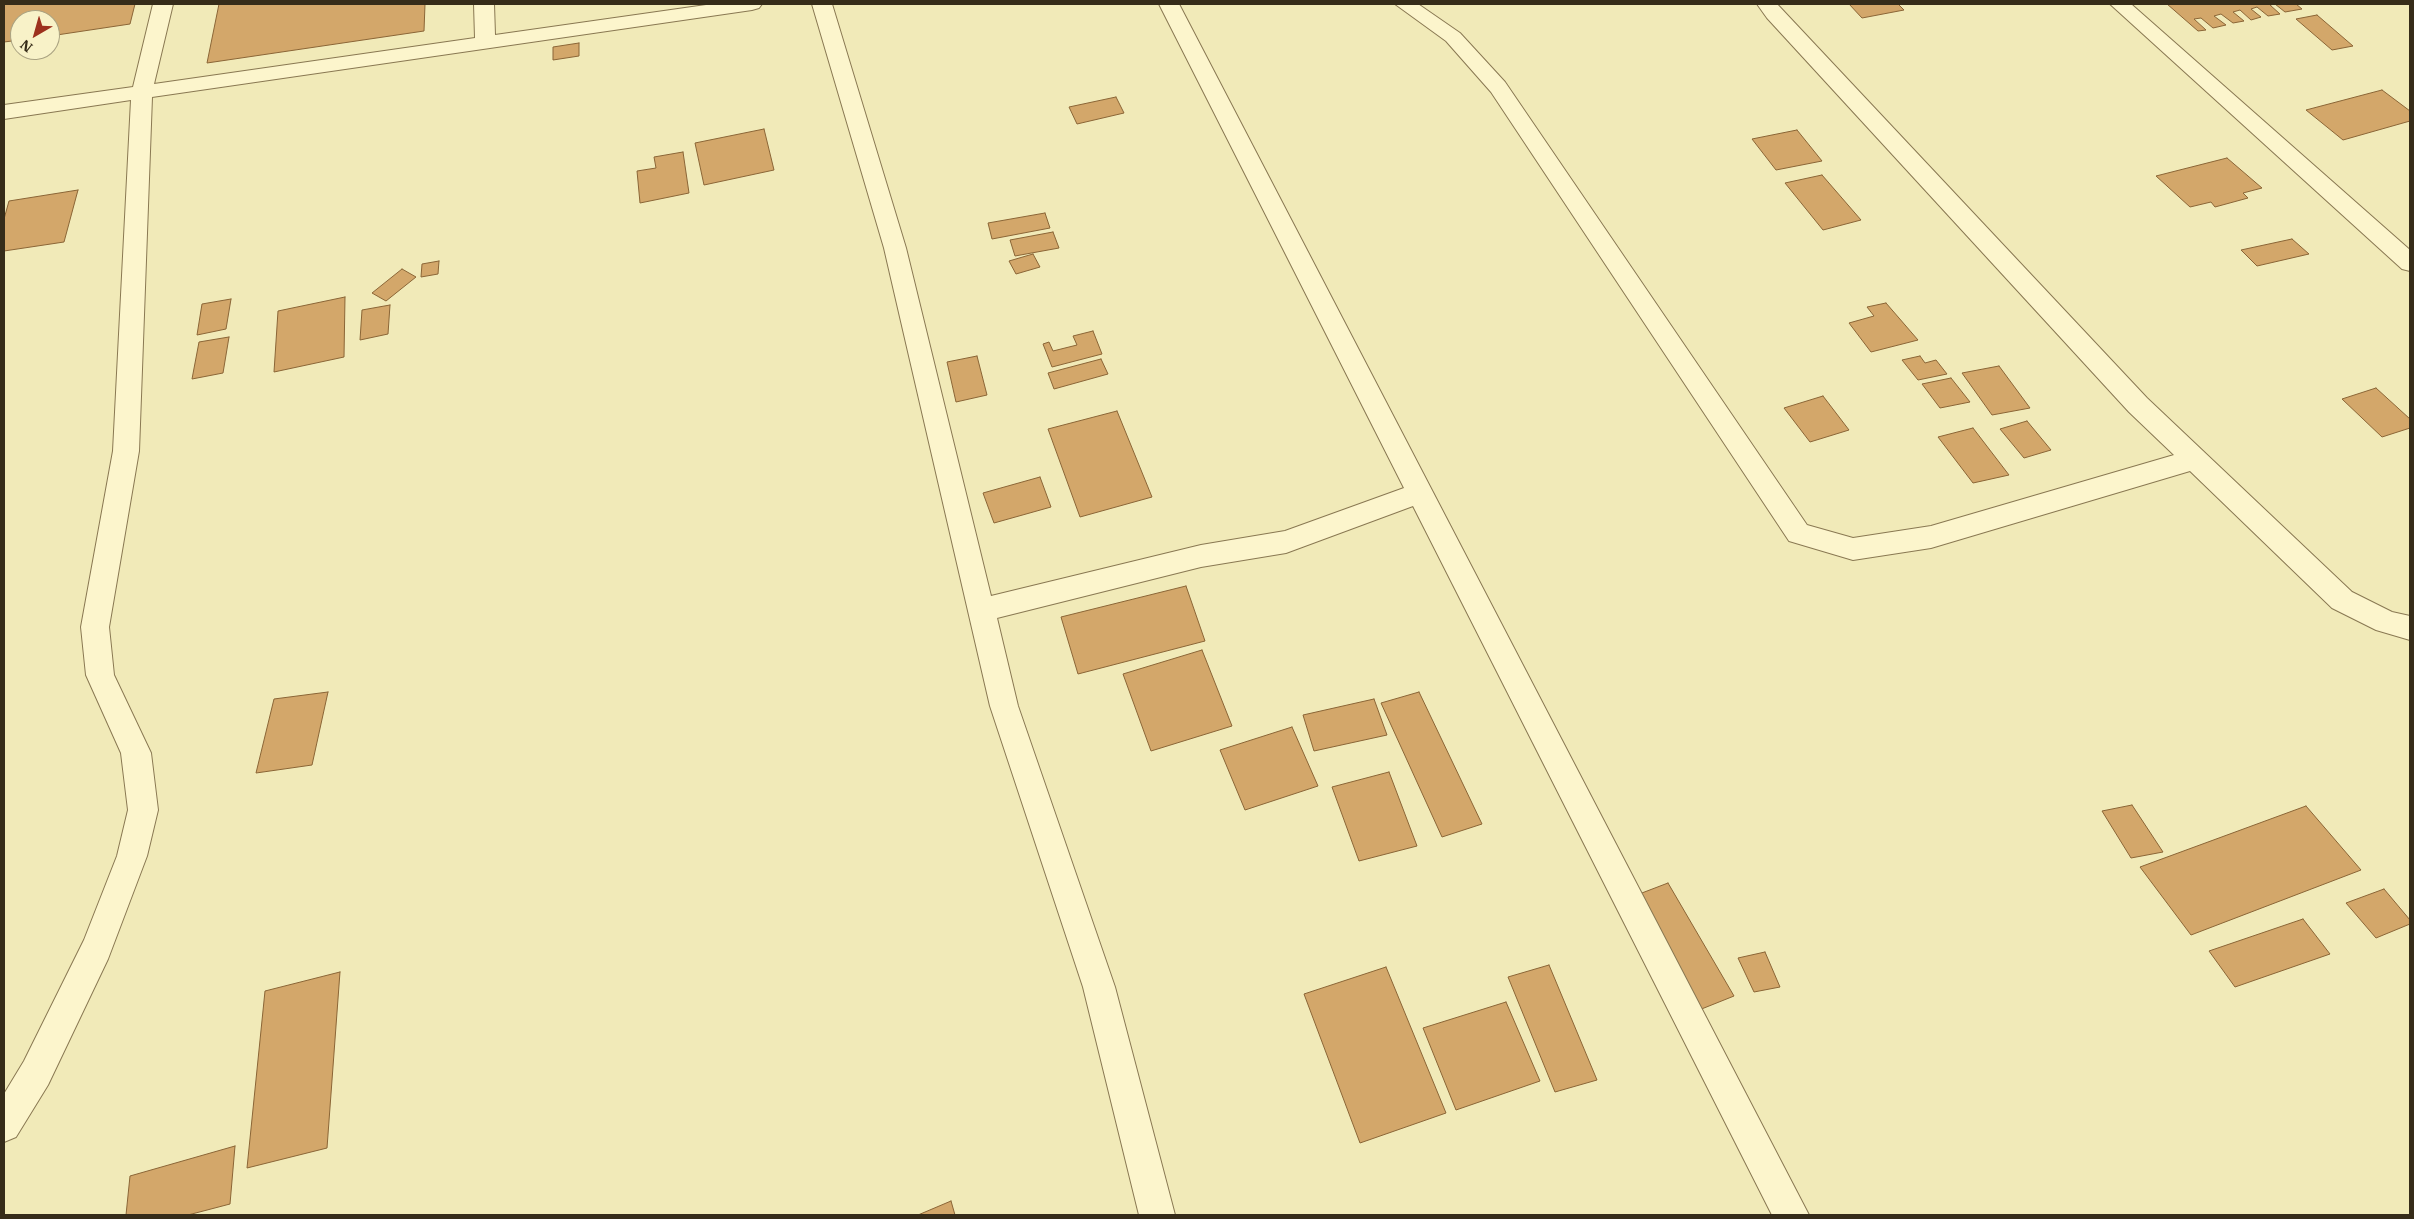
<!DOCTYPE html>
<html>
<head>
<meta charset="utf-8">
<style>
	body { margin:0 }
	#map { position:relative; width:2414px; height:1219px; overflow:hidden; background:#f1eab8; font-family:"IBM Plex Serif",serif }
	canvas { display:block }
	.frame { position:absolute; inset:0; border:5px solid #362c19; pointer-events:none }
	.north { position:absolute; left:10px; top:10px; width:50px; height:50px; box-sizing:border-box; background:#f8f2c8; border:1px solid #aaa382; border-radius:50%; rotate:218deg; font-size:14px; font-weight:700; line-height:20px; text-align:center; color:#362c19 }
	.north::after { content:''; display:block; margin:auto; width:18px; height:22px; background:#9d311d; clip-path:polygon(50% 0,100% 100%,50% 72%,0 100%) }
</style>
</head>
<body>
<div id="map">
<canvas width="2414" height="1219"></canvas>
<div class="frame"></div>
<div class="north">N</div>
</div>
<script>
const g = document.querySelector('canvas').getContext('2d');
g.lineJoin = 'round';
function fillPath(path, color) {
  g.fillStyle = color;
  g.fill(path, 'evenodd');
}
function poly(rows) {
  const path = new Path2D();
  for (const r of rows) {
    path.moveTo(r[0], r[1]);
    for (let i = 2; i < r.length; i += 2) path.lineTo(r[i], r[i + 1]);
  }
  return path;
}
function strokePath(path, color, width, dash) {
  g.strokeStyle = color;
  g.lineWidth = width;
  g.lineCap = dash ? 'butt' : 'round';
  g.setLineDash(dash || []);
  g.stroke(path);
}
const building = poly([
	[4,4,135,4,130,24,50,36,50,20,20,20,20,40,4,42,4,4],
	[219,4,425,4,424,31,207,63,219,4],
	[1849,4,1898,4,1904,10,1862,18,1849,4],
	[2167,4,2296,4,2302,9,2285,12,2275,4,2270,5,2280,14,2268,16,2257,7,2251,9,2261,17,2251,20,2240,10,2233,12,2244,21,2233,23,2221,14,2214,16,2226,25,2213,28,2201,18,2194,19,2206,30,2198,31,2167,4],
	[2317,15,2353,46,2332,50,2296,19,2317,15],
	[579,43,579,56,553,60,553,47,579,43],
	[2382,90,2410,111,2410,121,2343,140,2306,110,2382,90],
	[1116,97,1124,113,1077,124,1069,107,1116,97],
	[764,129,774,170,704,185,695,143,764,129],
	[1797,130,1822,161,1776,170,1752,139,1797,130],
	[683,152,689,193,640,203,637,171,656,168,654,157,683,152],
	[2227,158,2262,188,2243,193,2248,198,2215,207,2211,202,2190,207,2156,176,2227,158],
	[1822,175,1861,220,1823,230,1785,183,1822,175],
	[78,190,64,242,4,251,4,219,9,201,78,190],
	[1045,213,1050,228,992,239,988,223,1045,213],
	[1053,232,1059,248,1015,256,1010,240,1053,232],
	[2292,239,2309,254,2257,266,2241,250,2292,239],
	[1033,254,1040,267,1016,274,1009,261,1033,254],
	[439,261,438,274,421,277,422,264,439,261],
	[402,269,416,277,386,301,372,293,402,269],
	[345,297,344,357,274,372,278,311,345,297],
	[231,299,226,329,197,335,202,304,231,299],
	[1886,303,1918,340,1871,352,1849,323,1874,316,1867,307,1886,303],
	[390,305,388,334,360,340,362,310,390,305],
	[1093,331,1102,354,1052,367,1043,344,1049,342,1053,351,1077,345,1073,336,1093,331],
	[229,337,223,373,192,379,199,342,229,337],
	[977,356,987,395,956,402,947,362,977,356],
	[1920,356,1925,363,1936,360,1947,374,1918,380,1902,360,1920,356],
	[1101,359,1108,374,1054,389,1048,373,1101,359],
	[1999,366,2030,408,1992,415,1962,373,1999,366],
	[1951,378,1970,402,1940,408,1922,384,1951,378],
	[2376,388,2410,419,2410,428,2382,437,2342,399,2376,388],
	[1823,396,1849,430,1810,442,1784,408,1823,396],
	[1117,411,1152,497,1080,517,1048,429,1117,411],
	[2027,421,2051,450,2024,458,2000,429,2027,421],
	[1973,428,2009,475,1973,483,1938,437,1973,428],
	[1040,477,1051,507,994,523,983,493,1040,477],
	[1186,586,1205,641,1078,674,1061,617,1186,586],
	[1202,650,1232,726,1151,751,1123,674,1202,650],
	[328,692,312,765,256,773,274,699,328,692],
	[1419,692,1482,824,1442,837,1381,703,1419,692],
	[1374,699,1387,735,1314,751,1303,715,1374,699],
	[1292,727,1318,786,1245,810,1220,750,1292,727],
	[1389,772,1417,846,1359,861,1332,787,1389,772],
	[2132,805,2163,852,2131,858,2102,811,2132,805],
	[2306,806,2361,870,2191,935,2140,867,2306,806],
	[1668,883,1734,996,1699,1010,1634,896,1668,883],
	[2384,889,2410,920,2410,924,2376,938,2346,903,2384,889],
	[2303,919,2330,954,2235,987,2209,951,2303,919],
	[1765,952,1780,987,1754,992,1738,958,1765,952],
	[1549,965,1597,1080,1555,1092,1508,977,1549,965],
	[1386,967,1446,1113,1360,1143,1304,994,1386,967],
	[340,972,327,1148,247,1168,265,991,340,972],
	[1506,1002,1540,1081,1456,1110,1423,1028,1506,1002],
	[235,1146,230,1204,188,1215,126,1215,130,1176,235,1146],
	[951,1201,955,1215,918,1215,951,1201]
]);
fillPath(building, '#d3a76a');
strokePath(building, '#8a6536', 1);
const minor = poly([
	[153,4,173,4,154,84,475,38,474,4,494,4,495,35,713,4,762,4,759,8,752,10,152,97,139,451,109,627,114,675,151,753,158,810,147,856,108,959,48,1085,16,1137,4,1142,4,1094,24,1061,84,940,117,856,128,810,121,753,86,675,81,627,113,451,131,100,4,119,4,105,133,87,153,4],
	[812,4,832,4,906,248,991,596,1201,545,1285,531,1404,488,1159,4,1179,4,1809,1215,1772,1215,1413,506,1286,553,1201,567,997,618,1018,706,1115,987,1175,1215,1139,1215,1083,987,990,706,884,248,812,4],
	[1395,4,1418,4,1460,33,1505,82,1807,525,1853,538,1931,526,2174,455,2129,412,1767,18,1757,4,1777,4,2147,398,2352,592,2392,612,2410,616,2410,640,2376,630,2332,608,2190,471,1931,548,1853,560,1789,541,1491,92,1446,41,1395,4],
	[2110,4,2131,4,2410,250,2410,271,2402,269,2110,4]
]);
strokePath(minor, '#897852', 2);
fillPath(minor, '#fcf5cc');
</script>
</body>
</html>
